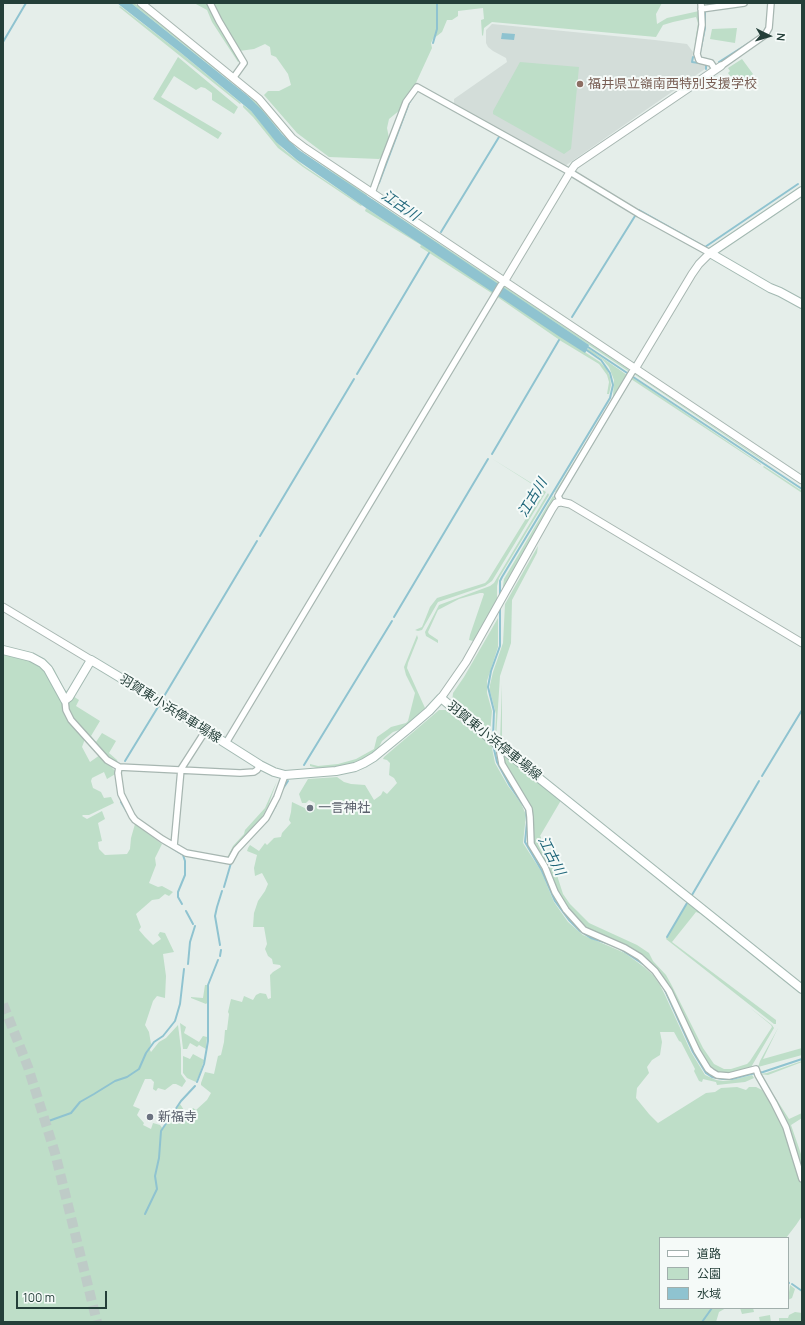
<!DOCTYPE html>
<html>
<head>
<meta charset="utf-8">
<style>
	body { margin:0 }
	#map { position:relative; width:805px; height:1325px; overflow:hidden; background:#e5eeea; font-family:Manrope,"Noto Sans JP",sans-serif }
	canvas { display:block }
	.frame { position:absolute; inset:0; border:4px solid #243f39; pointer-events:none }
	.legend { position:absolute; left:659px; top:1237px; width:130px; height:72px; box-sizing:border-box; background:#f5faf8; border:1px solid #a1afac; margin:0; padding:5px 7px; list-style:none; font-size:12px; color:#243f39 }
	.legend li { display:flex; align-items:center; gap:8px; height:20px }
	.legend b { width:20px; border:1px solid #a1afac }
	.north { position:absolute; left:749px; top:16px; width:40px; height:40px; -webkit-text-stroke:3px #f5faf8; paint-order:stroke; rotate:95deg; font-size:11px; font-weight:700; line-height:16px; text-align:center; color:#243f39 }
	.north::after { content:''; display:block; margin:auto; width:14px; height:18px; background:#243f39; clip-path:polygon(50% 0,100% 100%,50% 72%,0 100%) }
	.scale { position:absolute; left:16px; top:1291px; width:91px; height:18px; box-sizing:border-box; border:2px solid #243f39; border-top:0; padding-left:5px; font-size:12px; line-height:14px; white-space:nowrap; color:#243f39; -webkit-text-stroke:3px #f5faf8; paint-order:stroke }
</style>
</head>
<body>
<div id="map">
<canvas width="805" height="1325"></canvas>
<div class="frame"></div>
<ul class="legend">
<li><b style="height:5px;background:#fff"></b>道路</li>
<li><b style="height:11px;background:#bedec8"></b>公園</li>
<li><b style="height:11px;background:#8fc3d0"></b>水域</li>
</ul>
<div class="north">N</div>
<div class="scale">100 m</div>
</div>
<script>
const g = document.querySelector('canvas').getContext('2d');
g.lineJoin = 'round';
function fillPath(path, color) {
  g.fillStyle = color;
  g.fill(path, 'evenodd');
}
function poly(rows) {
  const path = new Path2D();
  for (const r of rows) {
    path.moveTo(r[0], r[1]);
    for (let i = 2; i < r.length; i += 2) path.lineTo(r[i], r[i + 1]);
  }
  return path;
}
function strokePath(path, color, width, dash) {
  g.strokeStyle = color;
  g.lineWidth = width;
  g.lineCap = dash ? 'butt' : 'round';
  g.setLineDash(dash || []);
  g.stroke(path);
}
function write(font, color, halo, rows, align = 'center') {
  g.font = font + ' Manrope,"Noto Sans JP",sans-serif';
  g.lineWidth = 4;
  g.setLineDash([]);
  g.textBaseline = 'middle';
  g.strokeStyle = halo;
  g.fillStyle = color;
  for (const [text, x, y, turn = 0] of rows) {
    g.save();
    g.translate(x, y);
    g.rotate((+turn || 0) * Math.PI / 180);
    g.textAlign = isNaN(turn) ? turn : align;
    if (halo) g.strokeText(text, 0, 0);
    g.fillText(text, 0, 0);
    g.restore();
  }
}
fillPath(poly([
	[492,24,655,40,687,44,693,52,692,62,705,65,705,69,565,166,454,104,454,99,507,62,506,58,493,51,488,47,486,43,486,30]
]), '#d3ddd9');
fillPath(poly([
	[131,3,134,3,238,85,246,93,246,94],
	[194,3,208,3,216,23,239,60,238,62,212,22,207,10],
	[212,3,662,3,656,14,657,24,667,18,699,11,700,22,697,40,695,42,698,23,696,17,673,22,663,25,656,37,492,22,484,28,483,36,482,35,481,20,484,19,483,8,458,11,458,16,452,20,447,20,442,32,433,39,431,43,432,48,415,85,404,100,400,110,389,119,387,128,389,138,382,157,379,159,329,157,297,133,264,95,268,91,279,91,291,85,288,74,276,57,271,55,270,47,265,44,254,49,239,51,220,20],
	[120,6,181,53,241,103,240,104,119,7],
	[737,28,735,43,710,39,712,29],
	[178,57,238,107,234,114,212,100,212,93,205,88,201,87,196,90,174,76,161,97,222,133,218,139,153,99],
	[742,59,753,74,743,82,739,89,728,73,730,71,728,68],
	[520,62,579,67,571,149,564,154,493,114,493,111],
	[248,96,250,96,263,108,291,141,367,195,367,197,290,142],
	[243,105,251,111,282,148,304,166,362,205,361,206,303,167,278,148,253,117,243,107],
	[372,199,499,283,499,285,372,200],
	[366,208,494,292,493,294,420,247,421,245,365,211],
	[504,286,628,369,628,371,502,287],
	[498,295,600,362,607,369,610,377,611,385,609,394,607,394,609,382,607,375,599,364,561,341,496,296],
	[588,348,627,375,615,396,613,396,614,380,609,367,602,359,587,350],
	[634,373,762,459,763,461,634,374],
	[632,377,761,464,761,465,631,379],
	[613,399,614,400,558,492,555,492],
	[491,458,546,492,492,581,485,586,438,602,422,630,418,631,415,630,422,627,430,607,437,598,485,583,488,580,543,491],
	[764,466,802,491,802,493,763,467],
	[548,493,549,495,499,578,497,586,497,602,473,641,469,640,470,635,484,594,483,593,480,593,459,599,438,610,428,632,429,634,438,640,438,643,426,636,425,632,439,605,490,586,494,583],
	[553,496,555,497,554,499,503,590,503,586,504,579],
	[538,546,537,553,512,600,511,643,500,676,496,738,495,738,496,714,490,691,490,685,493,672,503,643,505,604],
	[498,618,498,647,487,681,487,693,492,711,490,733,487,732,452,703,453,693,464,677],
	[417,635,418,638,408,663,407,668,425,708,402,729,393,732,382,741,378,749,364,758,350,764,333,767,317,768,310,766,310,764,318,766,338,764,356,759,374,749,377,737,387,730,391,727,406,723,408,721,415,693,406,675,404,667],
	[3,646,30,652,45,659,54,669,64,689,69,693,65,694,52,671,3,648],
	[3,652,22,657,41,665,85,739,82,747,90,762,100,755,117,773,107,779,104,772,92,778,91,781,93,788,101,792,104,798,111,797,114,803,89,815,83,815,82,816,87,819,102,811,105,819,98,823,102,841,98,842,99,849,105,855,127,854,130,849,131,838,135,824,162,844,155,858,156,865,149,883,158,887,162,886,173,892,169,896,165,894,159,899,152,900,136,914,141,927,139,930,145,937,153,945,161,939,158,935,160,932,165,933,174,952,163,954,166,976,165,998,157,996,153,1001,145,1025,149,1032,151,1044,149,1048,151,1052,159,1042,166,1038,178,1025,181,1049,181,1074,186,1081,182,1087,176,1084,173,1084,165,1090,158,1088,156,1091,153,1089,154,1082,151,1079,145,1079,133,1106,140,1109,137,1115,144,1123,143,1125,151,1129,153,1123,160,1125,163,1129,180,1104,186,1113,193,1108,196,1110,207,1100,211,1093,201,1085,201,1083,205,1072,214,1074,218,1056,221,1055,224,1042,225,1030,227,1030,229,1014,228,1012,231,999,242,1002,244,996,253,1000,256,995,260,993,266,994,268,999,271,998,270,975,273,972,281,967,280,965,273,964,272,959,268,956,265,949,267,944,264,927,253,927,254,913,258,901,265,891,268,884,262,873,255,876,254,868,257,855,247,851,248,848,250,845,259,851,265,843,267,845,274,838,281,837,282,833,291,823,289,820,291,812,292,802,313,812,315,806,315,803,309,800,306,803,302,803,299,794,308,779,337,777,344,782,351,784,365,785,374,800,381,795,383,791,387,794,397,783,394,778,389,775,390,763,387,760,383,759,384,757,439,710,446,710,469,728,472,728,491,743,495,763,508,786,521,803,526,815,523,843,541,871,554,902,568,922,583,935,625,953,644,967,653,975,660,985,665,995,691,1052,705,1075,716,1080,723,1081,732,1080,752,1075,754,1078,745,1082,726,1084,717,1085,716,1082,707,1080,703,1079,702,1082,699,1081,694,1071,695,1069,681,1042,679,1041,674,1032,660,1032,662,1042,660,1055,652,1060,647,1067,649,1073,637,1088,636,1098,649,1114,658,1123,706,1093,715,1092,721,1088,737,1087,746,1090,749,1087,756,1087,762,1090,771,1104,784,1128,802,1184,802,1216,796,1225,786,1238,660,1238,660,1308,726,1308,719,1312,716,1322,3,1322],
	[502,684,502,742,563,794,500,742],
	[73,696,79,700,76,706,100,721,91,736,96,742,102,733,116,741,109,753,117,760,118,764,109,759,73,719,68,709,69,703],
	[503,753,560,799,560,802,540,836,541,837,541,845,554,866,563,894,570,904,589,923,637,945,649,953,653,961,666,975,671,984,703,1048,714,1064,724,1069,731,1069,747,1064,750,1061,772,1027,771,1025,749,1007,772,1025,774,1028,750,1069,729,1074,713,1071,704,1060,670,990,647,961,585,929,567,909,533,843,532,816,504,763],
	[277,781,268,806,262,817,235,846,228,857,225,858,228,856,233,846,244,834,245,830,265,808],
	[688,902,788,981,787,983,701,914,696,912,672,942,776,1020,776,1024,774,1024,666,939],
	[205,985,207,985,207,1003,206,1004,191,998,191,997,203,998],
	[180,1023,186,1027,184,1033,199,1042,203,1036,207,1037,206,1049,199,1045,197,1047,190,1043,187,1049,183,1049],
	[778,1028,763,1059,802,1048,802,1055,758,1067,760,1061],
	[193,1054,204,1060,200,1073,196,1082,187,1078,183,1073,183,1056,190,1059],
	[802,1061,802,1062,768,1075,759,1074,767,1073],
	[768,1089,775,1097,789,1119,802,1113,802,1118,791,1125,802,1157,802,1173],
	[790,1285,795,1289,792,1298,788,1300],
	[740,1308,753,1308,754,1312,742,1314],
	[795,1312,802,1313,802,1322,779,1322,779,1318,788,1318,789,1315],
	[770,1315,771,1322,760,1322,759,1317]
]), '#bedec8');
fillPath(poly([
	[117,3,131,3,248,96,262,110,282,134,299,150,589,345,587,350,585,353,560,337,366,208,297,160,276,142,251,111,181,53],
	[502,33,515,34,514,40,501,39]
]), '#8fc3d0');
strokePath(poly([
	[3,42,26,3],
	[433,43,437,29,437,3],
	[700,52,705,28,705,12],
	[693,57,692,62,706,64,706,69],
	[719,62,752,41],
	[379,183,409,103,413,97],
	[639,210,705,247,798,184],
	[441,232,499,137],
	[572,317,635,216],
	[588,347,802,489],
	[357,374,429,253],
	[492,454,559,340],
	[260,536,354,379],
	[500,598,500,581,502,577,610,398,613,385,610,373,601,360,585,349],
	[394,617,488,459],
	[163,698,257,541],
	[493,737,494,711,488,687,491,671,500,646,500,606],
	[493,745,497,762,510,786,526,809,527,822,525,842,542,871,555,901,569,920,580,931,591,938,613,945],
	[125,761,158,707],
	[304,765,392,621],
	[762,776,802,710],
	[282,790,288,781],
	[121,802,127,812],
	[271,814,276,805],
	[172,848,183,855,185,861,185,875,178,892,178,897,182,904],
	[224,887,231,863],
	[692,895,759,781],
	[186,911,193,924],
	[667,937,687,903],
	[220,945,215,916,217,907,222,891],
	[619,948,643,964],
	[220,956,221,950],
	[188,964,190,942,195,926],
	[664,988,693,1052,706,1073,712,1077,723,1079,732,1079,751,1074,763,1072,802,1059],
	[197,1082,204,1064,208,1041,208,985,218,960],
	[43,1123,71,1113,80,1102,94,1094,115,1081,127,1077,139,1069,146,1053,154,1042,163,1036,175,1021,180,1004,184,969],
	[145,1214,157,1189,155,1176,159,1158,161,1131,181,1101,195,1086],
	[788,1282,789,1283],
	[792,1284,802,1291],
	[702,1322,712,1308]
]), '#8fc3d0', 2);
strokePath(poly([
	[3,1004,28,1067,55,1153,97,1322]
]), '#becbc7', 10, [10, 5]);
const minor = poly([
	[210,3,219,21,244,63,234,77],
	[701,3,702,25,697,54,699,60,711,63,715,69],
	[701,9,744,3],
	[721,66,765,35,769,28,771,3],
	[372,193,383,162,406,102,417,87,570,172,639,214,710,253],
	[561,502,558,496,632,372,635,369],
	[65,700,66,710,71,720,107,760,119,767,118,773,121,794,132,816,135,820,162,839,186,853,230,861,236,850,266,818,277,797,285,775],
	[226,743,501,285,504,282],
	[502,748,500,753,502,764,529,809,530,817,531,844,545,867,555,892,566,910,584,930,625,948,640,957,655,971,669,991,697,1051,708,1069,712,1072,717,1075,729,1076,756,1069,758,1075,774,1103,786,1127,802,1179],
	[119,767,240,773,254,772,257,770,260,765],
	[174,846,181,769,206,730]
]);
const tertiary = poly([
	[141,3,259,99,292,138,305,148,802,480],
	[504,282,570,172,575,165,721,66],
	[635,369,692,274,699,264,710,253],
	[3,607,91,660],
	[441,698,466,662,552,509,556,503,561,502,570,504,802,643]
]);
const secondary = poly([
	[802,191,710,253,770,288,780,292,802,304],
	[3,650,31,657,42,663,48,669,65,700,69,697,91,660,159,701,260,765,274,772,285,775,336,771,355,767,364,763,374,757,408,729,429,711,441,698,489,738,802,989]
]);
strokePath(minor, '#a7b6b1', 8);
strokePath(tertiary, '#a7b6b1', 9);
strokePath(secondary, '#a3b9b2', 10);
strokePath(minor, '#fff', 5.5);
strokePath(tertiary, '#fff', 7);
strokePath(secondary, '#fff', 8);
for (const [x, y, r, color] of [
	[580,84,4,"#8d6e63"],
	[310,808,4,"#6b7280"],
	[150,1117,4,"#6b7280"]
]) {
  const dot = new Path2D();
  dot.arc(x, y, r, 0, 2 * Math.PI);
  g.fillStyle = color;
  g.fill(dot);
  strokePath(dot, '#f5faf8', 1.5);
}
write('13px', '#785e54', '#f5faf8', [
	["福井県立嶺南西特別支援学校",588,84]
], 'left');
write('13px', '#243f39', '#f5faf8', [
	["羽賀東小浜停車場線",170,709,32],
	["羽賀東小浜停車場線",494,741,39]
]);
write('13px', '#5b616d', '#f5faf8', [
	["一言神社",318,808],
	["新福寺",158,1117]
], 'left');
write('italic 14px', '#1f667a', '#f5faf8', [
	["江古川",400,206,34],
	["江古川",533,498,-59],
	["江古川",551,856,63]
]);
</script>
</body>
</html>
